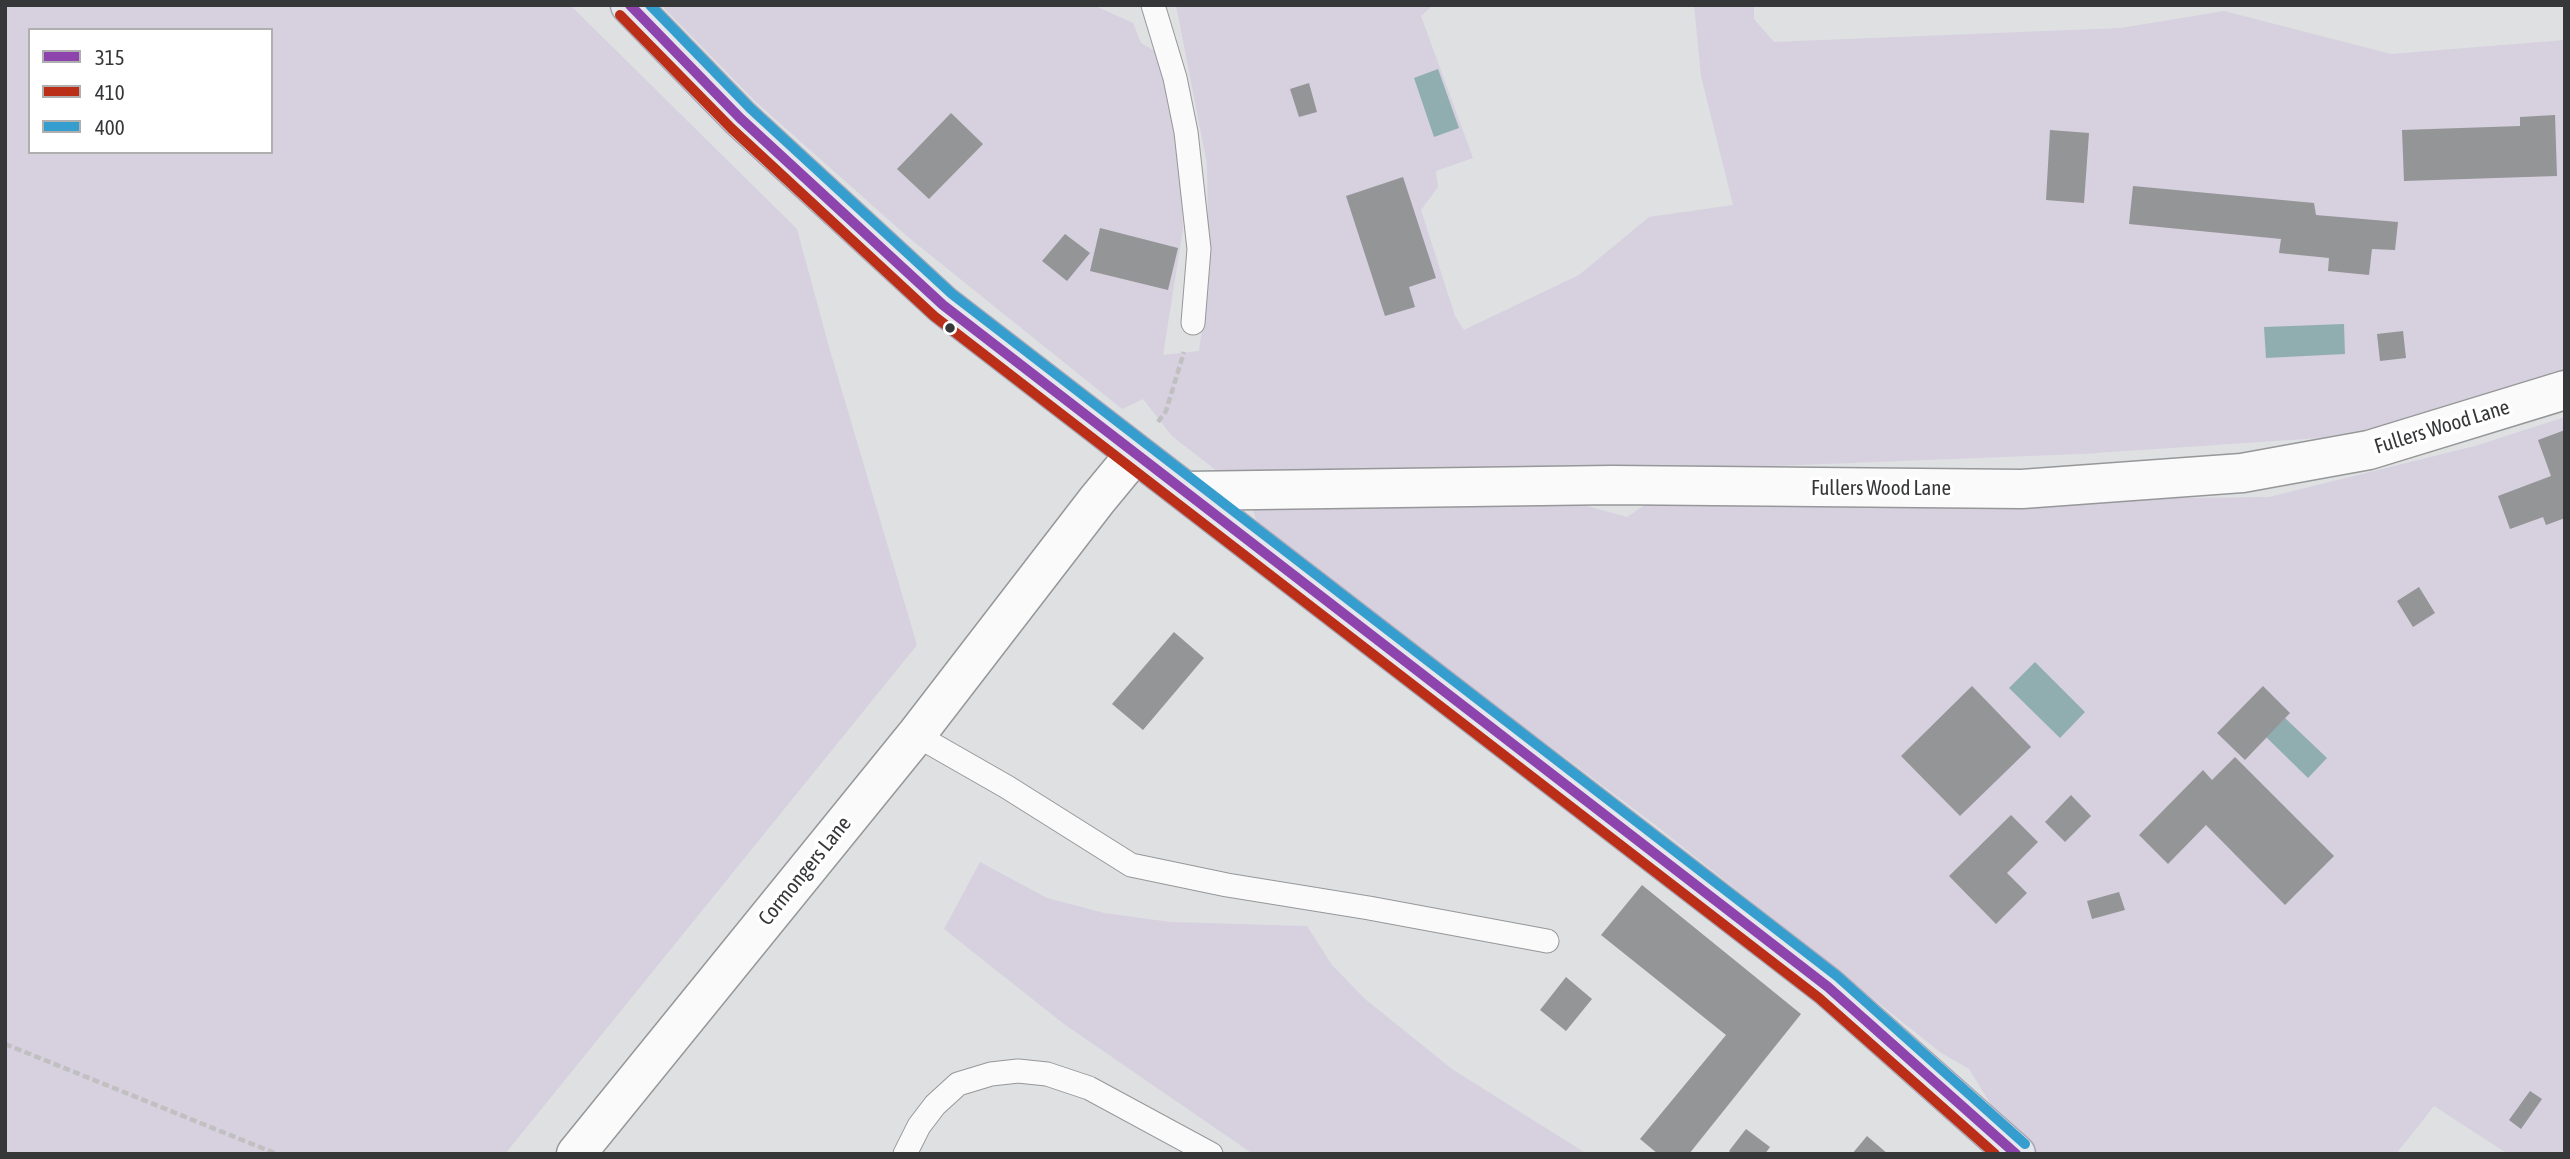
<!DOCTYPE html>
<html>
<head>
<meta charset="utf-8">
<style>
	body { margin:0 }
	#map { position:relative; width:2570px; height:1159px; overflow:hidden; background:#dee0e2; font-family:"Asap Condensed",sans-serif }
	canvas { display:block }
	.frame { position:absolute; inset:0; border:7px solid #363739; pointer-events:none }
	.legend { position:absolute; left:28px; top:28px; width:245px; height:126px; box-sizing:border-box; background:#fff; border:2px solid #afafb0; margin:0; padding:9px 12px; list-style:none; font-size:21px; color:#363739 }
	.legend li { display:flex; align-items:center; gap:14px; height:35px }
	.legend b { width:35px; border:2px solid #afafb0 }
</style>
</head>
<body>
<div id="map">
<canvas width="2570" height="1159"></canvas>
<div class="frame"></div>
<ul class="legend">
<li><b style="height:9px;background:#8e44ad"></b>315</li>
<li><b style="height:9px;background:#bb2e18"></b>410</li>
<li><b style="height:9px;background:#359ece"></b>400</li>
</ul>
</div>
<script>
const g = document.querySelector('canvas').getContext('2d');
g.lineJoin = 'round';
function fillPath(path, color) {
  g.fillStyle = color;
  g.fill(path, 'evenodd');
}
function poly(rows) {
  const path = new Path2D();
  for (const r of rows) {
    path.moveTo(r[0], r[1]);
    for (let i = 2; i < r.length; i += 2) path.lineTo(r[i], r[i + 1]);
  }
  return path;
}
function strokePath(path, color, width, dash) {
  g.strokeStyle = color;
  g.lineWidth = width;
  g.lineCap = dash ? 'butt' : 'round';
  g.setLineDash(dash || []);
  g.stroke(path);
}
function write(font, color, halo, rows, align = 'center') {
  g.font = font + ' "Asap Condensed",sans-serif';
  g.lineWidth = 7;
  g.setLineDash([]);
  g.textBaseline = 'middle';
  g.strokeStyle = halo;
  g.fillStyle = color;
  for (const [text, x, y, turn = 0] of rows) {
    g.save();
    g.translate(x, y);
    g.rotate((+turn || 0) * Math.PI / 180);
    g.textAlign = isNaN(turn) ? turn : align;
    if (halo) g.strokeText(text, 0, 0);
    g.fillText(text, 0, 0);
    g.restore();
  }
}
fillPath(poly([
	[5,5,570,5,797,229,829,347,917,645,505,1154,5,1154],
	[30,30,271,30,271,152,30,152],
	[661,5,1093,5,1133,23,1141,43,1160,54,1179,147,1183,229,1163,355,1199,351,1209,281,1207,164,1176,5,1433,5,1421,16,1473,158,1436,171,1438,187,1421,210,1455,316,1464,330,1579,275,1649,217,1733,205,1701,76,1694,5,1754,5,1754,19,1774,42,2121,28,2224,11,2391,54,2565,40,2565,372,2409,421,2320,438,2081,454,1772,466,1550,466,1300,474,1217,471,1172,436,1143,399,1122,409,908,237,756,102],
	[2565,417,2565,1154,2508,1154,2434,1106,2396,1154,2035,1154,2005,1127,1969,1069,1940,1052,1654,824,1260,530,1252,508,1528,497,1587,506,1627,517,1654,499,2151,491,2179,498,2269,497,2475,446],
	[980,862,1047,898,1104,913,1170,922,1307,926,1332,965,1365,999,1452,1069,1587,1154,1253,1154,1064,1024,944,929]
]), '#d6d0df');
fillPath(poly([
	[1438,69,1459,128,1434,137,1414,78],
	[2344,324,2345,354,2266,358,2264,327],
	[2035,662,2085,712,2060,738,2009,688],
	[2285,718,2327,758,2308,778,2266,737]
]), '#90aeb0');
fillPath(poly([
	[1309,83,1317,112,1299,117,1290,89],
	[951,113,983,144,929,199,897,169],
	[2555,115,2557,176,2404,181,2402,130,2520,126,2520,117],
	[2050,130,2089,133,2084,203,2046,200],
	[1403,177,1436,278,1409,287,1415,307,1385,316,1346,196],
	[2133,186,2314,203,2316,215,2398,222,2395,250,2372,249,2369,275,2328,271,2329,258,2279,253,2281,239,2129,224],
	[1100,228,1178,248,1168,290,1090,271],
	[1065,234,1090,253,1067,281,1042,261],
	[2403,331,2406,358,2380,361,2377,334],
	[2565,430,2565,518,2546,525,2543,517,2510,529,2498,496,2551,476,2538,440],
	[2419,587,2435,613,2413,627,2397,601],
	[1174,632,1204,658,1143,730,1112,704],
	[1972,686,2031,747,1960,816,1901,756],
	[2263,686,2290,713,2245,760,2217,733],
	[2235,757,2334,856,2285,905,2206,825,2168,864,2139,835,2203,770,2212,780],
	[2071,795,2091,816,2065,842,2045,822],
	[2011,815,2038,842,2007,873,2027,893,1996,924,1949,876],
	[1642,885,1801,1014,1689,1154,1658,1154,1640,1139,1726,1035,1601,935],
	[2119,892,2125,910,2092,919,2087,901],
	[1566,977,1592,999,1566,1031,1540,1010],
	[2530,1091,2542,1099,2521,1129,2509,1120],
	[1746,1129,1770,1147,1765,1154,1732,1154,1729,1151],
	[1867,1136,1888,1154,1852,1154]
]), '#949596');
const service = poly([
	[1153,5,1175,78,1186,132,1199,249,1193,323],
	[916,735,1007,787,1131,865,1227,885,1369,908,1547,941],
	[905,1154,919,1126,935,1105,958,1084,991,1074,1018,1071,1047,1074,1089,1088,1211,1154]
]);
const minor = poly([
	[1186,491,1612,485,2022,489,2242,473,2369,450,2565,390],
	[576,1154,916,735,1097,500,1135,454]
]);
const primary = poly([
	[630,5,740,118,943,305,1828,987,2016,1154]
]);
strokePath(service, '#969798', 25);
strokePath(minor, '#969798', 41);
strokePath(primary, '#a6a7b4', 41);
strokePath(poly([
	[1158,422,1166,411,1184,352],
	[5,1044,277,1154]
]), '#c0c0c1', 4.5, [7, 3.5]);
strokePath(service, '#fafafb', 23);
strokePath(minor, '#fafafb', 38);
strokePath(primary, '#e6e6ed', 38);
strokePath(poly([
	[630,5,740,118,943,305,1828,987,2016,1154]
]), '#8e44ad', 10);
strokePath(poly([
	[620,15,731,128,934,316,1819,998,1995,1154]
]), '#bb2e18', 10);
strokePath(poly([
	[650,5,750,108,952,294,1837,976,2025,1144]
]), '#359ece', 10);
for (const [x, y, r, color] of [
	[950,328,6,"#363739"]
]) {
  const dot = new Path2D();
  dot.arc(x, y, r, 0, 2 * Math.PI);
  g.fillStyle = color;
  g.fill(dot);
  strokePath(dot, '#fff', 2.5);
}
write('21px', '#363739', '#fff', [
	["Fullers Wood Lane",2442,427,-17],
	["Fullers Wood Lane",1881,488],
	["Cormongers Lane",805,871,-51]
]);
</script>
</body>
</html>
